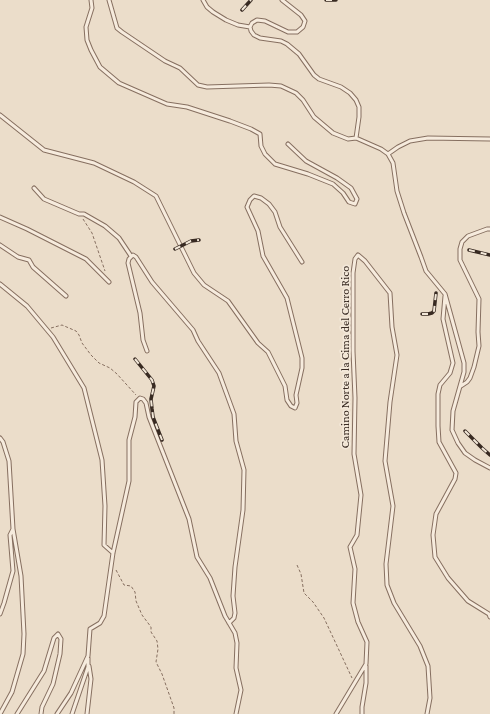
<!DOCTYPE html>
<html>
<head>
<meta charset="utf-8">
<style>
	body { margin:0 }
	canvas { display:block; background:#ebddca }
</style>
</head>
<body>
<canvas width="490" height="714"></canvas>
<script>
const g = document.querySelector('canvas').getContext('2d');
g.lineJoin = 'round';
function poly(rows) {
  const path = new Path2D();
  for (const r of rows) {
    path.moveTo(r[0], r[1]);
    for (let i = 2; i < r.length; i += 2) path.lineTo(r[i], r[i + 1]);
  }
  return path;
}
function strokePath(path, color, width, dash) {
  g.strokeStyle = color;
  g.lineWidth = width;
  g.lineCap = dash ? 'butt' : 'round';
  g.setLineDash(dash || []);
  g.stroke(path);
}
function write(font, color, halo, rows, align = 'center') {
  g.font = font + ' "Crimson Pro",serif';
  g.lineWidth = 3.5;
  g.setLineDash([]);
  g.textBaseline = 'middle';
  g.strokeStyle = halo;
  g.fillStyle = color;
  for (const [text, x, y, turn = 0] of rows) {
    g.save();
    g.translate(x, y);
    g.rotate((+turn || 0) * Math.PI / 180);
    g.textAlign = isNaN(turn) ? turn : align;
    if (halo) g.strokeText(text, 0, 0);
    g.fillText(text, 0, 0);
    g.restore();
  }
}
const service = poly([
	[91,0,92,8,86,27,87,40,91,50,100,67,119,83,167,104,187,107,230,121,251,129,260,134,261,146,265,154,275,164,308,174,333,184,343,193,349,202,355,204,357,199,351,188,337,178,306,161,288,144],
	[109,0,117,28,122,32,165,61,180,68,198,85,207,87,269,85,281,86,296,93,303,100,314,117,333,133,348,139,356,138,381,149,388,154,393,163,397,191,404,213,421,257,426,271,445,294,464,363,464,372,453,411,452,430,458,443,465,453,475,460,490,468],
	[203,0,207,7,213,12,226,20,238,25,250,27],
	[282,0,301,15,305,21,303,27,297,32,288,32,265,21,257,20,252,23,250,27,251,31,254,35,260,38,281,41,287,44,299,54,314,75,319,79,341,87,350,93,356,100,359,107,359,117,356,138],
	[0,115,44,150,94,163,134,182,156,196,194,273,204,285,228,301,258,343,268,352,285,386,287,400,291,406,295,408,297,403,296,395,302,368,302,358,287,298,263,256,258,231,247,207,250,200,254,196,261,198,269,204,275,212,280,227,302,262],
	[388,154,398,147,410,141,428,138,490,139],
	[34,188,44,199,79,214,84,214,105,226,119,238,131,256],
	[0,217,27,229,86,259,109,282],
	[0,245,18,257,29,260,33,267,66,296],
	[0,284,27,306,53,337,84,388,102,460,105,506,104,545,113,553],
	[445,296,443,319,453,363,450,373,440,385,438,394,438,426,439,442,456,473,455,479,436,514,433,535,435,557,448,578,468,601,489,614,490,617],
	[147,351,143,340,140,313,128,263,129,259,133,255,136,257,152,282,193,330,198,341,219,373,234,414,236,441,244,470,243,510,235,567,233,596,235,613,234,618,229,623],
	[461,386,467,382,470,378,474,367,479,346,478,332,479,299,460,260,460,249,462,242,468,236,487,229,490,229],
	[0,438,3,442,9,461,13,529],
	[0,614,4,603,13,571,10,535,13,529,21,576,24,634,23,654,12,692,0,714],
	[17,714,44,671,54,638,58,634,61,639,60,654,53,684,42,707,41,714],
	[57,714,71,693,88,656,90,629,100,623,104,616,113,553,129,481,129,440,135,417,136,402,140,398,143,399,146,403,149,417,189,519,197,557,210,578,225,616,235,633,237,643,236,668,241,690,236,714],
	[72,714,88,667,88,658],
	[87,714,91,679,89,666],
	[336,714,366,664,367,642,358,622,353,603,355,569,350,547,357,535,361,495,354,454,355,398,353,351,353,273,355,259,358,255,365,261,390,293,392,327,397,355,390,402,385,461,393,506,386,564,387,585,394,603,420,646,428,666,430,698,427,714],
	[362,714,362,707,366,683,366,666]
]);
strokePath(service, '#866f60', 5);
strokePath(poly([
	[83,219,92,233,105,271],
	[51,328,62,325,76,331,79,335,82,343,91,355,99,363,110,368,117,374,136,395],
	[297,565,301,574,304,593,313,602,324,618,352,678],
	[116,570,124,585,131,586,135,592,136,601,142,615,151,627,151,632,157,641,158,649,156,662,162,674,174,708,174,714]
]), '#866f60', 1, [3, 2]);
strokePath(service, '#f6ebdd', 3);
const rail = poly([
	[326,0,336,0],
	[242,10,251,0],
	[175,249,191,241,199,240],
	[469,250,490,255],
	[422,314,428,314,432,313,434,311,436,293],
	[135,359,152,380,154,386,151,399,152,409,153,417,162,440],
	[465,431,482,448,490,455]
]);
strokePath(rail, '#382a22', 3.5);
strokePath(rail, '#f3e8d9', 2, [6]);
write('12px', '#382a22', '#f3e8d9', [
	["Camino Norte a la Cima del Cerro Rico",345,357,-90]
]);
</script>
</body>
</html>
